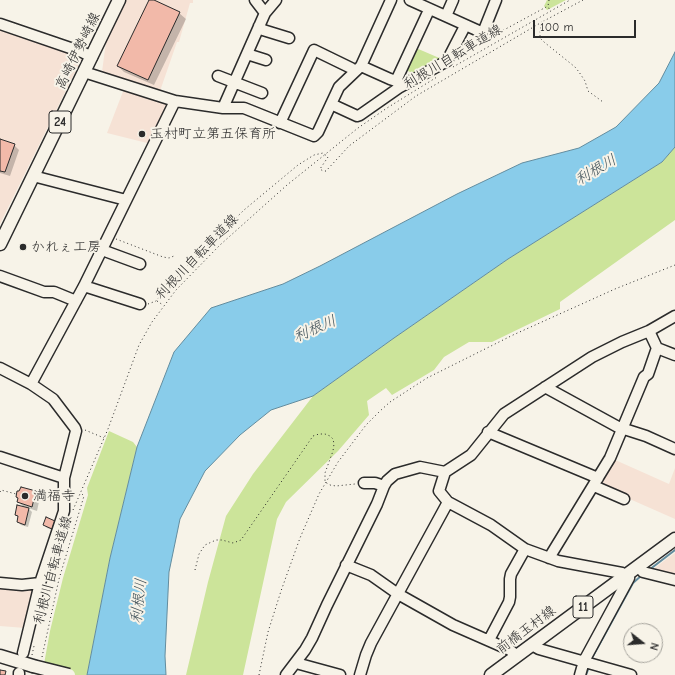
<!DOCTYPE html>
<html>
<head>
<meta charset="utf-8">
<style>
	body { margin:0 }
	#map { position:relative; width:675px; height:675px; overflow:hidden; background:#f7f3e8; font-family:"Comic Neue",sans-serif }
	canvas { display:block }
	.north { position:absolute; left:623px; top:623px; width:40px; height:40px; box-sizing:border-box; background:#f7f3e8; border:1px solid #a5a39c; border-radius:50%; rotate:107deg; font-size:11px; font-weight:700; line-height:16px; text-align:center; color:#2b2b2b }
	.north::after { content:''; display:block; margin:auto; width:14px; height:18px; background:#2b2b2b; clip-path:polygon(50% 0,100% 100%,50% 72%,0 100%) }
	.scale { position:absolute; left:533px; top:20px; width:103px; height:18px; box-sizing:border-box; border:2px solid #2b2b2b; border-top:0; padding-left:5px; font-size:12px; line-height:14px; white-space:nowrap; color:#2b2b2b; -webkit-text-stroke:3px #f7f3e8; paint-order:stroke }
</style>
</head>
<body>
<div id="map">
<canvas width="675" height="675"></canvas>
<div class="north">N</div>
<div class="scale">100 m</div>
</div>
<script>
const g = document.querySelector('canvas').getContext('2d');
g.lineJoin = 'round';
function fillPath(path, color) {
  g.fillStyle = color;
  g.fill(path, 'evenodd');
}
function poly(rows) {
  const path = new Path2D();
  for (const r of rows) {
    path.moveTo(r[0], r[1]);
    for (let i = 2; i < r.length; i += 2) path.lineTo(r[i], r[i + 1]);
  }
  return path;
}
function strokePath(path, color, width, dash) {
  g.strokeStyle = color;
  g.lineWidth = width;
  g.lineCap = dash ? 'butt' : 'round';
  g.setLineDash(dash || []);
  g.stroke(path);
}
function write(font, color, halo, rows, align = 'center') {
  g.font = font + ' "Comic Neue","Klee One",sans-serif';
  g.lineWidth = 4;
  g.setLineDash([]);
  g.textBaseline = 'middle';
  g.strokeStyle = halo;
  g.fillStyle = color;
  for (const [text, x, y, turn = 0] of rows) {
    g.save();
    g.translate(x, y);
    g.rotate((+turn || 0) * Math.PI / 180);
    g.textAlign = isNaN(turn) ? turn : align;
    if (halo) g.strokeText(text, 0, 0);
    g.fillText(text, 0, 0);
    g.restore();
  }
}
fillPath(poly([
	[126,0,193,0,193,3,190,3,179,42,177,42,160,91,102,72,106,42],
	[0,27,35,38,37,42,78,55,81,60,0,224],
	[124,89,170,105,151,144,107,133],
	[613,459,669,484,675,468,675,519,598,485],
	[675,553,675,577,652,570,672,555],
	[0,585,36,585,25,628,0,626]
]), '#f6e2d5');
fillPath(poly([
	[547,0,566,0,547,10,544,6],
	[416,48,444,60,406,81,410,72,406,70],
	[675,147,675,220,560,302,560,309,492,342,469,342,444,357,434,370,392,395,386,388,367,401,369,415,338,451,286,502,277,519,243,675,186,675,208,582,226,516,253,474,313,396,394,338,508,259,662,162],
	[109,431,133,442,137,447,110,558,87,675,42,675,50,631,63,578,88,495,87,488]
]), '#cce49a');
const water = poly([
	[675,52,675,147,662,162,508,259,394,338,313,396,271,410,240,435,205,471,180,519,169,572,165,656,166,675,87,675,110,558,137,447,174,352,211,308,283,284,320,266,457,194,522,163,579,148,616,127,659,83,675,52]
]);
fillPath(water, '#89ccea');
strokePath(water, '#638c9e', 1);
fillPath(poly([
	[150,0,179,13,186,19,154,85,124,72,118,66],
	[0,140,14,145,19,150,10,176,0,173],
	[21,488,36,492,40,497,37,511,28,508,32,512,28,527,21,525,18,522,19,518,16,515,24,507,18,502,19,499,17,497],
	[54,521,57,524,55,531,47,528,44,525]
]), '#0003');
strokePath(poly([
	[649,570,675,550],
	[592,658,633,583,642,575],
	[586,675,589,667]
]), '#638c9e', 2);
const building = poly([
	[149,0,154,0,180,12,148,80,117,66,149,0],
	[0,139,15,144,5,172,0,171,0,139],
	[21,487,36,491,32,507,17,502,18,498,16,497,17,491,19,491,21,487],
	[17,505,29,508,25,525,17,522,18,516,15,515,17,505],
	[46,517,55,521,52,529,43,525,46,517],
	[0,670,6,671,5,675,0,675,0,670]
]);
fillPath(building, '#f2b9a9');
strokePath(building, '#2b2b2b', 1);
const minor = poly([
	[410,0,481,32,484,30,496,0],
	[265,13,276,0],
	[446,16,453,0],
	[0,24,82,52,92,57],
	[259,26,263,30,289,38],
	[247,54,266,60],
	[361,66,390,79,396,81,429,10],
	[84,72,175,101,223,108,244,108,314,136,318,132,339,87,361,66,391,0],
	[218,76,262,93],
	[331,104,357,116,360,115,400,87,447,61,465,26],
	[223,108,265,13,255,0],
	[280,123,314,50,351,68,355,71],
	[33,176,126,200],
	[102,250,140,264],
	[0,276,44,292,54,292,76,301],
	[84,286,140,304],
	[649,331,657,348,675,355],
	[0,368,31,384,53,399,75,428,76,431,64,478,64,511,40,583,23,653],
	[31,384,84,286,175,101],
	[545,387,618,427,646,436,675,449],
	[488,432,598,478],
	[0,457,64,478],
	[364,483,375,483,384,486],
	[594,486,624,499],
	[549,558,610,458,644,377,648,374,657,348],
	[346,565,371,575,398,594,453,625,510,650,517,656],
	[638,566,643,572,675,580],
	[0,583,22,585,40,583],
	[489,640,509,602,510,597,510,579,511,574,525,549],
	[532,645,539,649,631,675],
	[296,663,340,675],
	[19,675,19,673],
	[286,675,305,650,312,638,327,605,377,504,384,486,387,481,395,474,420,467,445,472],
	[360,675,366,655,371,643,448,502],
	[580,675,584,661,629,578,622,573,558,561,525,549,491,525,448,502,439,491,445,472,471,455,504,414,592,357,622,342,649,331,675,316]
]);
const major = poly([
	[0,244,119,0],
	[0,656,33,666],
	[491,675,675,539]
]);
strokePath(minor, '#2b2b2b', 13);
strokePath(major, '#2b2b2b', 15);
strokePath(poly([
	[549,0,548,6,550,11],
	[583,0,542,22,540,32,540,38,544,42,575,67,579,72,585,81,588,91,603,102],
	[489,38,548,6],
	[453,67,570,0],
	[116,239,163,257,169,258,174,256],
	[157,301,163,305],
	[148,304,156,301,182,271,244,210,298,165,314,155,323,153,328,157,320,169,323,171,326,171,349,146,416,96,542,22],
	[85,430,104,438],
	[0,492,1,490,16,494],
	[73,510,108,429,139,345,152,322,176,290,220,245,287,185,358,128,387,108,437,77],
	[195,570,199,554,205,545,216,540,222,540,233,543,241,540,313,436,319,434,325,434,330,436,333,439,334,444,333,451,325,473,325,482,330,485,336,486,355,484],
	[32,655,34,646],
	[42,657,59,579,84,496,81,493],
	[259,675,268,632,281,591,300,538,319,494,338,462,366,425,380,411,390,402,427,378,513,335,615,289,675,265]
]), '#2b2b2b', 1, [1, 3]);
strokePath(minor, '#f7f3e8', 10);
strokePath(major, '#f7f3e8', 12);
const majorBridge = poly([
	[33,666,69,675]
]);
strokePath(majorBridge, '#2b2b2b', 15, []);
strokePath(majorBridge, '#f7f3e8', 12);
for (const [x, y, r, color] of [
	[142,134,4,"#2b2b2b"],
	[23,247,4,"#2b2b2b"],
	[25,496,4,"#2b2b2b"]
]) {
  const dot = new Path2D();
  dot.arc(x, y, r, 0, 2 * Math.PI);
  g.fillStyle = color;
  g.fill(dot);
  strokePath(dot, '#f7f3e8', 1.5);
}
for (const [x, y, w] of [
	[60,122,22],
	[583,607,20]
]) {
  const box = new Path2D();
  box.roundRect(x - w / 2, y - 11, w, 22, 3);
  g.fillStyle = '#f7f3e8';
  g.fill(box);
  strokePath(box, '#2b2b2b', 1);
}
write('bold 13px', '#2b2b2b', null, [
	["24",60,122],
	["11",583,607]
]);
write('14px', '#2b2b2b', '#f7f3e8', [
	["高崎伊勢崎線",78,51,-64],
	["利根川自転車道線",453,57,-31],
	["利根川自転車道線",197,257,-46],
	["利根川自転車道線",53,570,-75],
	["前橋玉村線",526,630,-37]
]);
write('14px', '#2b2b2b', '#f7f3e8', [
	["玉村町立第五保育所",150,134],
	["かれぇ工房",31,247],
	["満福寺",33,496]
], 'left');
write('italic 15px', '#42535b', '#f7f3e8', [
	["利根川",596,170,-30],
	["利根川",315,329,-23],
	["利根川",139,601,-83]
]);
</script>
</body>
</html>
